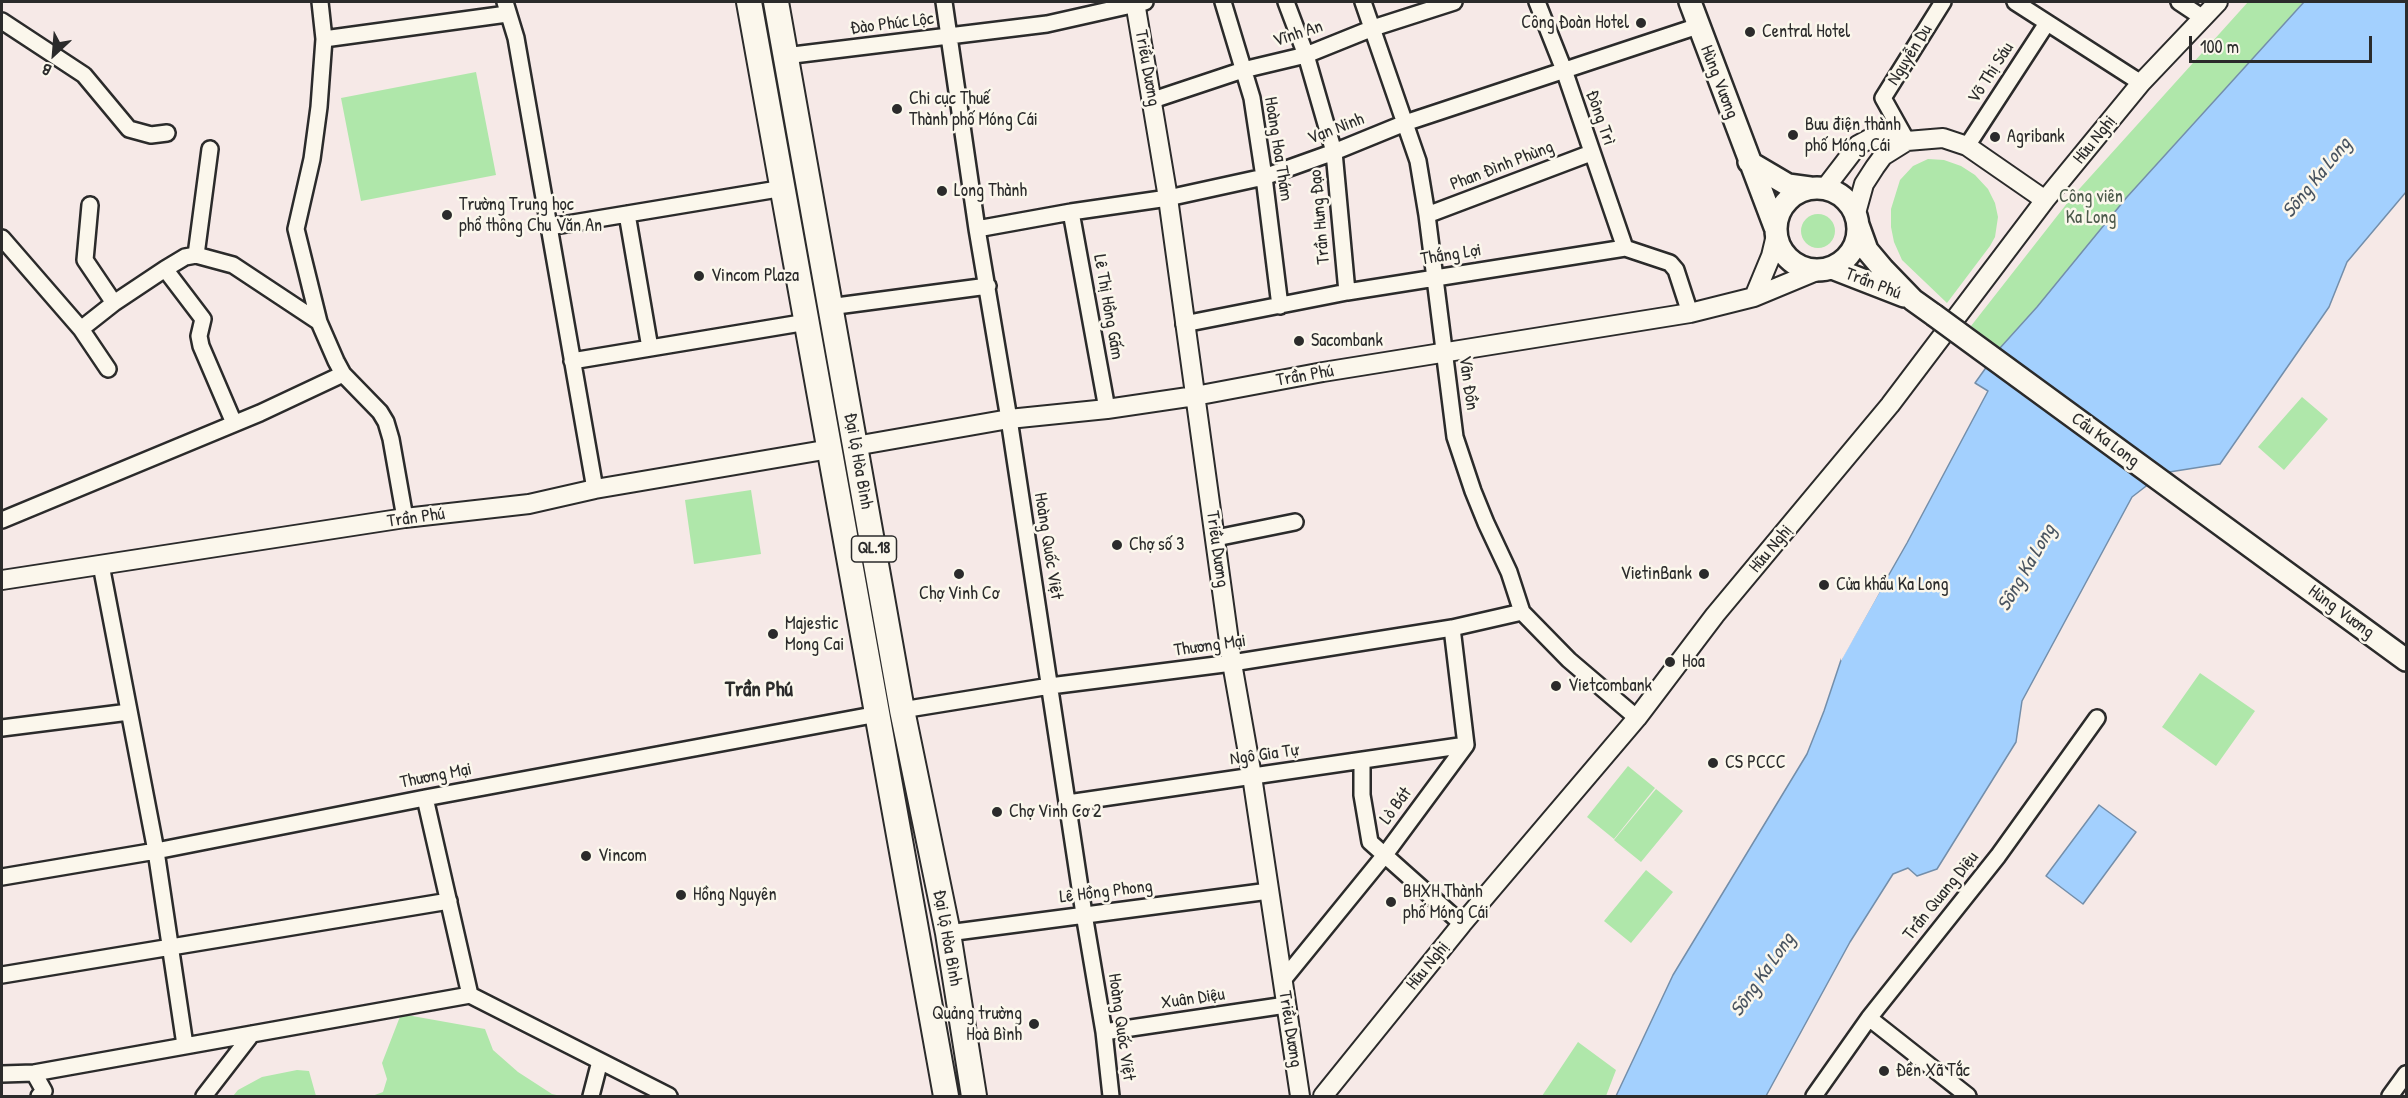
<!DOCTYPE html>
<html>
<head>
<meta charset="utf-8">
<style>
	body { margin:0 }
	#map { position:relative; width:2408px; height:1098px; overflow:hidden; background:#f6e9e7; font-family:"Patrick Hand",sans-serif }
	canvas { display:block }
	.frame { position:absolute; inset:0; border:3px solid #2b2b2b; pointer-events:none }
	.north { position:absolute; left:24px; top:24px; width:60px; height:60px; -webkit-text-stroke:4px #fbf7ec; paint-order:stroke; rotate:206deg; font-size:16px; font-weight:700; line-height:24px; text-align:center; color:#2b2b2b }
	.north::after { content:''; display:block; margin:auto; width:21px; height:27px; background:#2b2b2b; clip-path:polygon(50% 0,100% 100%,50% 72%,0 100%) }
	.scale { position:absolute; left:2189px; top:36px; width:183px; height:27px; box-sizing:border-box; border:3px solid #2b2b2b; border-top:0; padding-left:8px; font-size:18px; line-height:21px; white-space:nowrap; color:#2b2b2b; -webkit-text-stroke:4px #fbf7ec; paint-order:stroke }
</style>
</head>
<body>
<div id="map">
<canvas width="2408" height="1098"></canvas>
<div class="frame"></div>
<div class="north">B</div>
<div class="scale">100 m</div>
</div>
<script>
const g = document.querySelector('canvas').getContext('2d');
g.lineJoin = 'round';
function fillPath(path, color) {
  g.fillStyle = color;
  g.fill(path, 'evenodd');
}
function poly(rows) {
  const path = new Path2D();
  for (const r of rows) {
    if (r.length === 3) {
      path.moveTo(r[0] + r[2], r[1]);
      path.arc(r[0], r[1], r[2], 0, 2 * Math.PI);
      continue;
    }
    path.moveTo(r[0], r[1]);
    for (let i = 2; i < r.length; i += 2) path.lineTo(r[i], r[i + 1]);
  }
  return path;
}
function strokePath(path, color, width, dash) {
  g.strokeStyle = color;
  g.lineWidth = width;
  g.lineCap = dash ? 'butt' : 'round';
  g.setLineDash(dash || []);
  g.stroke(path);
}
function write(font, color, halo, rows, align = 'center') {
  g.font = font + ' "Patrick Hand",sans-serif';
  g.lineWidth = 5;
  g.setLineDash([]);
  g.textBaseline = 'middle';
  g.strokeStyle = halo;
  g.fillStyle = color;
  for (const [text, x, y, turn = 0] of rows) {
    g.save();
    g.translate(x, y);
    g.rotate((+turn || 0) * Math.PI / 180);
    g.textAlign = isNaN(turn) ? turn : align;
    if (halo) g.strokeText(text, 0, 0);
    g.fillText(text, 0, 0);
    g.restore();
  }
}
fillPath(poly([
	[2248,2,2304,2,2127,197,2037,307,2000,348,1971,326,2072,197],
	[476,72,496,175,361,201,341,98],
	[1928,159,1944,160,1961,166,1975,175,1988,189,1995,203,1998,217,1995,237,1990,246,1947,303,1902,260,1894,242,1891,227,1891,209,1900,180,1913,166],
	[1818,231,17],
	[2302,397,2328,419,2284,470,2258,447],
	[751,490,761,554,694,564,685,500],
	[2200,673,2255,711,2216,766,2162,727],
	[1628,766,1655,788,1614,839,1587,817],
	[1656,789,1683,811,1641,862,1614,840],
	[1646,870,1673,892,1631,943,1604,921],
	[401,1014,485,1029,493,1050,518,1072,552,1094,561,1096,372,1096,383,1092,387,1079,382,1063],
	[1578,1042,1616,1070,1606,1096,1542,1096],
	[297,1070,309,1071,316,1096,233,1096,238,1090,262,1077]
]), '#afe7aa');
const water = poly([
	[2304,2,2406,2,2406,192,2347,262,2329,307,2220,464,2163,473,2132,497,2022,701,2016,742,1937,869,1917,876,1908,868,1893,874,1850,942,1766,1096,1616,1096,1673,975,1807,754,1824,711,1842,657,1907,543,1988,391,1975,383,2000,348,2037,307,2127,197,2304,2],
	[2099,805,2136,832,2083,904,2046,876,2099,805]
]);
fillPath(water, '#a3d0fe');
strokePath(water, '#738eaa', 1.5);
fillPath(poly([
	[1884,578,1887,579,1841,661,1840,655]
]), '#f6e9e7');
const minor = poly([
	[320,2,324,39,319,107,312,159,296,229,319,322,336,361,343,374,380,412,386,422,391,439,405,518],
	[505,2,516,38,595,489],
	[944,2,977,229,1009,419,1084,914,1104,1032,1111,1096],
	[1223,2,1252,98,1264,177,1280,306],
	[1286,2,1306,55,1334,152,1347,292],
	[1363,2,1418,161,1427,215,1455,437,1473,491,1486,523,1509,572,1522,612,1569,660,1637,718],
	[1537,2,1564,70,1625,248],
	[2015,2,2141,83],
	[2179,2,2203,18],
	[2,21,84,75,129,129,151,135,167,133],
	[324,39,507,14],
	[785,56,1047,24,1145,2],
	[1153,100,1243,70,1306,55,1373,28,1454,2],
	[1907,141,1883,98,1943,2],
	[1967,146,2047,23],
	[90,205,85,260,114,303],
	[1071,212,1107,409],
	[627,214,650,348],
	[1427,215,1591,153],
	[549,227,784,188],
	[977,229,1071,212,1168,198,1264,177,1334,152,1405,123,1698,26],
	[2,238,81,329,114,303,165,269,185,257,196,255,233,265,319,322],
	[196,255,210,149],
	[165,269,203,319,199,336,201,346,234,423],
	[829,307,988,286],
	[1184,324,1347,292,1625,248,1670,263,1676,270,1690,313],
	[81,329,108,369],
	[572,361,807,322],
	[2,520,260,413,343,374],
	[1216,538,1295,522],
	[101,565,156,851,185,1045],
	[902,710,1050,686,1232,663,1452,628,1522,612],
	[2,728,129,712],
	[1362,760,1362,795,1370,842,1462,924],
	[425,798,470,995],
	[1068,803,1466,745],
	[2,877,156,851,425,798,878,714],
	[948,933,1269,891],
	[2,975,449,901],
	[1283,980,1384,856,1466,745,1452,628],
	[1869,1018,1968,1096],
	[1104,1032,1286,1005],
	[34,1073,44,1091,39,1096],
	[2,1074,34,1073,470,995,669,1096],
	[204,1096,252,1034],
	[591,1096,600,1061],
	[1814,1096,1869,1018,1998,856,2097,718],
	[2390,1096,2406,1074]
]);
const tertiary = poly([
	[1135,2,1168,198,1232,663,1252,776,1300,1096],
	[1825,188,1858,145,1871,138,1885,137,1907,141,1943,138,1967,146,2045,200],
	[1856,213,1864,184,1875,167,1883,156,1907,141],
	[1754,297,1771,256,1776,235],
	[855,446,1009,419,1107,409,1195,396,1323,372,1690,313,1754,297,1819,270],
	[2,580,405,518,529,504,595,489,830,449],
	[1323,1096,1462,924,1637,718,1715,615,1890,405,2045,200,2141,83,2218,2]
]);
const secondary = poly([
	[1690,2,1775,227],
	[1749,162,1788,185,1810,188],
	[1817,229,41],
	[1858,225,1867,250,1883,269,1913,300,1934,315],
	[1832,268,1904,296],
	[2276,565,2406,660]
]);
const trunk = poly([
	[749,2,946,1096],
	[776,2,902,710,948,933,974,1096]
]);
strokePath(minor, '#2b2b2b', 20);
strokePath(tertiary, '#2b2b2b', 22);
strokePath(secondary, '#2b2b2b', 26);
strokePath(trunk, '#2b2b2b', 28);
strokePath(minor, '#fbf7ec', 15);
strokePath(tertiary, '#fbf7ec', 18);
strokePath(secondary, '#fbf7ec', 21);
strokePath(trunk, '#fbf7ec', 24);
const secondaryBridge = poly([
	[1934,315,2276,565]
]);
strokePath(secondaryBridge, '#2b2b2b', 26, []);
strokePath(secondaryBridge, '#fbf7ec', 21);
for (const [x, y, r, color] of [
	[1641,23,6,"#2b2b2b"],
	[1750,32,6,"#2b2b2b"],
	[897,109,6,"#2b2b2b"],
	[1793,135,6,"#2b2b2b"],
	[1995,137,6,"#2b2b2b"],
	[942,191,6,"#2b2b2b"],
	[447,215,6,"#2b2b2b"],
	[699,276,6,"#2b2b2b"],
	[1299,341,6,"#2b2b2b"],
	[1117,545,6,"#2b2b2b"],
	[959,574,6,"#2b2b2b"],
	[1704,574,6,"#2b2b2b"],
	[1824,585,6,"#2b2b2b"],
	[773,634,6,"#2b2b2b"],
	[1670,662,6,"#2b2b2b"],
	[1556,686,6,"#2b2b2b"],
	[1713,763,6,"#2b2b2b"],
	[997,812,6,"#2b2b2b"],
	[586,856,6,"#2b2b2b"],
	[681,895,6,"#2b2b2b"],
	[1391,902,6,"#2b2b2b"],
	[1034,1024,6,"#2b2b2b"],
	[1884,1071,6,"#2b2b2b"]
]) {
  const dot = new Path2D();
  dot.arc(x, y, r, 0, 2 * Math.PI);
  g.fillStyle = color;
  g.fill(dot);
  strokePath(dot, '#fbf7ec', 2);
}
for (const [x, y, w] of [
	[874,549,45]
]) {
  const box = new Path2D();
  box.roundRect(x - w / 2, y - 13, w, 26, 4.5);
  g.fillStyle = '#fbf7ec';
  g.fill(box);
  strokePath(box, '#2b2b2b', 1.5);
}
write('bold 16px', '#2b2b2b', null, [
	["QL.18",874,549]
]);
write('18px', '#2b2b2b', '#fbf7ec', [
	["Công Đoàn Hotel",1629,23,"right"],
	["Central Hotel",1762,32],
	["Chi cục Thuế",909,99],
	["Thành phố Móng Cái",909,120],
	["Bưu điện thành",1805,125],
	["phố Móng Cái",1805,146],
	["Agribank",2007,137],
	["Long Thành",954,191],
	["Trường Trung học",459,205],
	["phổ thông Chu Văn An",459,226],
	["Vincom Plaza",711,276],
	["Sacombank",1311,341],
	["Chợ số 3",1129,545],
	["VietinBank",1692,574,"right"],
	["Cửa khẩu Ka Long",1836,585],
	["Chợ Vinh Cơ",959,594,"center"],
	["Majestic",785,624],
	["Mong Cai",785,645],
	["Hoa",1682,662],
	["Vietcombank",1568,686],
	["CS PCCC",1725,763],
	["Chợ Vinh Cơ 2",1009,812],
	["Vincom",598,856],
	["BHXH Thành",1403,892],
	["phố Móng Cái",1403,913],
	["Hồng Nguyên",693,895],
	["Quảng trường",1022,1014,"right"],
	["Hoà Bình",1022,1035,"right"],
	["Đền Xã Tắc",1896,1071]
], 'left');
write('18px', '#2b2b2b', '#fbf7ec', [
	["Đào Phúc Lộc",892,24,-7],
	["Vĩnh An",1298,34,-18],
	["Nguyễn Du",1910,55,-58],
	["Triều Dương",1147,68,80],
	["Võ Thị Sáu",1991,73,-57],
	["Hùng Vương",1719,82,69],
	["Đông Trì",1600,118,71],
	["Vạn Ninh",1336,129,-21],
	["Hữu Nghị",2095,140,-51],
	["Hoàng Hoa Thám",1278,149,81],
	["Phan Đình Phùng",1502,166,-21],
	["Trần Hưng Đạo",1320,217,-95],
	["Thắng Lợi",1451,255,-9],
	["Trần Phú",1873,284,21],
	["Lê Thị Hồng Gấm",1108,307,80],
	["Trần Phú",1305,376,-10],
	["Vân Đồn",1468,383,82],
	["Cầu Ka Long",2105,440,36],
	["Đại lộ Hòa Bình",858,461,80],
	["Trần Phú",416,518,-8],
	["Hoàng Quốc Việt",1048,546,81],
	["Triều Dương",1217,549,82],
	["Hữu Nghị",1771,549,-50],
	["Hùng Vương",2341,612,36],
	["Thương Mại",1210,646,-8],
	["Ngô Gia Tự",1264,755,-8],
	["Thương Mại",436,776,-11],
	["Lò Bát",1396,806,-54],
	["Lê Hồng Phong",1106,892,-7],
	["Trần Quang Diệu",1941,896,-51],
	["Đại lộ Hòa Bình",947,938,80],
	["Hữu Nghị",1428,966,-51],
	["Xuân Diệu",1193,999,-8],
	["Hoàng Quốc Việt",1121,1027,82],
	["Triều Dương",1290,1029,81]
]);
write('18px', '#4c5a4b', '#fbf7ec', [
	["Công viên",2091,197],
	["Ka Long",2091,218]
]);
write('italic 20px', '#495460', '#fbf7ec', [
	["Sông Ka Long",2317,178,-51],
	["Sông Ka Long",2027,568,-60],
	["Sông Ka Long",1763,975,-55]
]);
write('bold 21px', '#2b2b2b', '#fbf7ec', [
	["Trần Phú",759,690]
]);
</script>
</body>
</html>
